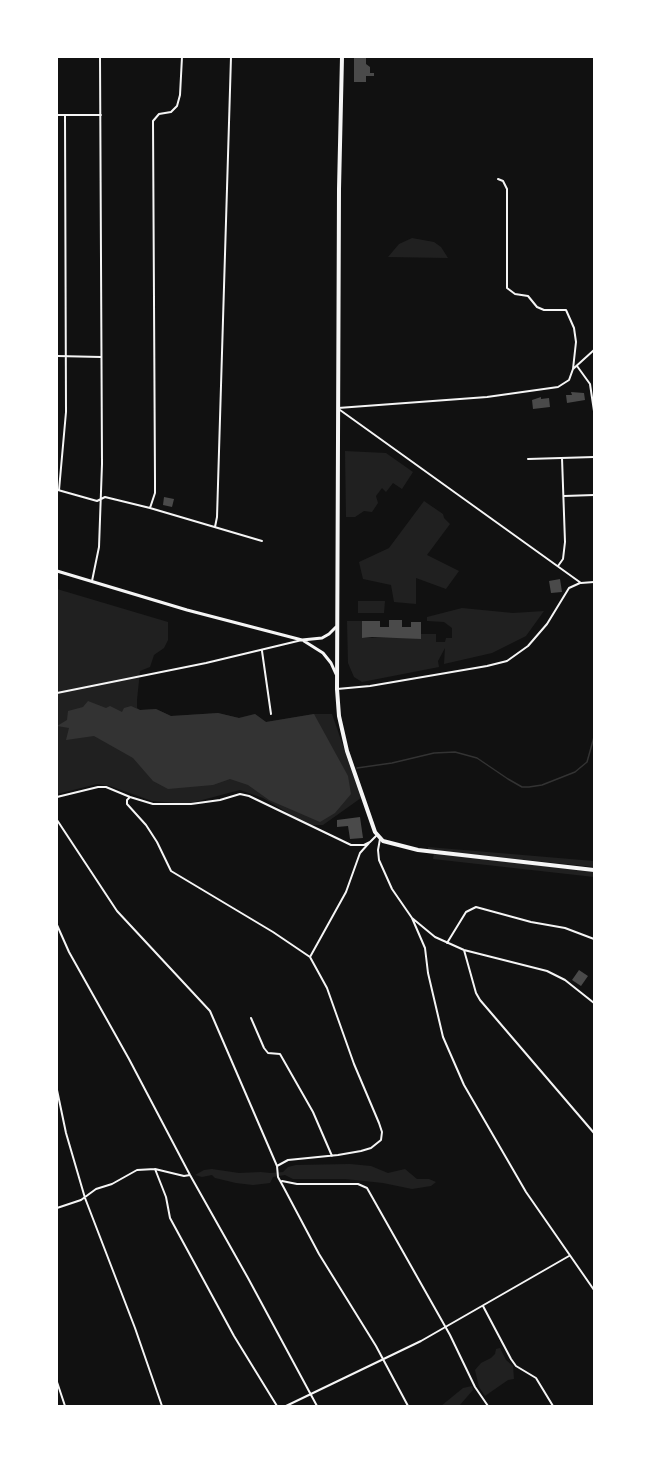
<!DOCTYPE html>
<html>
<head>
<meta charset="utf-8">
<style>
	body { margin:0 }
	#map { position:relative; width:651px; height:1463px; overflow:hidden; background:#111; font-family:Raleway,sans-serif }
	canvas { display:block }
	.frame { position:absolute; inset:0; border:58px solid #fff; pointer-events:none }
</style>
</head>
<body>
<div id="map">
<canvas width="651" height="1463"></canvas>
<div class="frame"></div>
</div>
<script>
const g = document.querySelector('canvas').getContext('2d');
g.lineJoin = 'round';
function fillPath(path, color) {
  g.fillStyle = color;
  g.fill(path, 'evenodd');
}
function poly(rows) {
  const path = new Path2D();
  for (const r of rows) {
    path.moveTo(r[0], r[1]);
    for (let i = 2; i < r.length; i += 2) path.lineTo(r[i], r[i + 1]);
  }
  return path;
}
function strokePath(path, color, width, dash) {
  g.strokeStyle = color;
  g.lineWidth = width;
  g.lineCap = dash ? 'butt' : 'round';
  g.setLineDash(dash || []);
  g.stroke(path);
}
fillPath(poly([
	[412,238,434,242,441,247,448,258,388,257,399,244],
	[345,451,386,453,413,472,402,489,393,483,386,492,382,488,376,496,378,503,372,512,364,511,355,517,346,517],
	[424,501,443,514,444,518,450,524,427,555,459,571,446,589,416,578,416,604,394,602,391,585,363,579,359,562,389,548],
	[57,589,168,622,168,640,164,648,154,655,150,667,140,671,137,700,137,708,140,710,156,709,171,716,218,713,239,718,255,714,266,722,314,714,332,714,361,798,323,825,308,825,263,798,240,790,187,804,152,801,110,786,97,784,57,794],
	[358,601,385,601,384,613,358,613],
	[462,608,513,613,544,611,526,636,492,653,444,664,445,648,438,661,439,667,362,682,354,677,348,663,347,621,362,621,362,638,411,637,420,639,421,634,436,634,436,642,445,642,446,638,452,638,452,628,444,622,427,621,427,617],
	[428,847,594,861,594,867,457,853,428,849],
	[434,853,594,872,594,877,433,859],
	[350,1164,371,1166,388,1173,405,1169,417,1179,429,1179,436,1182,431,1186,412,1189,383,1183,345,1179,293,1179,285,1175,273,1177,270,1183,253,1185,236,1183,215,1178,212,1175,202,1177,195,1175,204,1170,212,1169,239,1173,261,1172,270,1173,283,1172,288,1167,296,1165],
	[500,1348,506,1360,513,1366,514,1379,508,1380,485,1396,479,1387,475,1370,481,1363,491,1358,495,1354,496,1349],
	[472,1386,473,1390,459,1406,441,1406,463,1388]
]), '#202020');
fillPath(poly([
	[88,701,106,708,110,706,122,712,124,708,131,706,140,710,156,709,171,716,218,713,239,718,255,714,266,722,314,714,348,776,351,794,335,813,320,822,269,800,248,785,230,779,213,785,168,789,153,781,133,758,94,736,66,740,69,728,57,726,67,720,68,711,83,707]
]), '#333');
strokePath(poly([
	[357,768,392,763,434,753,455,752,477,758,508,779,522,787,529,787,542,785,575,772,587,762,594,737]
]), '#333', 1.5);
fillPath(poly([
	[354,57,366,57,366,64,370,67,370,73,374,73,374,76,366,76,366,82,354,82],
	[571,392,584,393,585,400,567,403,566,395,572,395],
	[541,397,541,399,549,398,550,407,533,409,532,400],
	[164,497,174,499,172,507,163,505],
	[560,579,562,592,551,593,549,581],
	[389,620,402,620,402,627,411,627,411,622,421,622,421,639,372,637,362,638,362,621,380,621,380,627,389,627],
	[360,817,363,838,350,839,348,826,337,827,337,820],
	[579,970,588,976,581,986,572,980]
]), '#4a4a4a');
strokePath(poly([
	[57,115,101,115],
	[498,179,503,181,507,189,507,288,515,294,528,296,537,307,544,310,566,310,574,328,576,342,573,369],
	[57,356,101,357],
	[577,366,590,384,594,411],
	[338,408,487,397,558,387,569,380,573,369,594,350],
	[340,410,581,583,594,582],
	[528,459,594,457],
	[58,490,97,501,105,497,150,508,262,541],
	[59,490,66,412,65,115],
	[564,496,594,495],
	[150,508,155,493,155,481,153,121,159,114,171,112,177,106,180,95,182,57],
	[215,527,217,517,231,57],
	[558,566,563,559,565,542,562,458],
	[92,581,99,547,102,464,100,57],
	[262,651,271,714],
	[337,689,370,686,487,666,507,661,528,646,547,624,569,588,580,583],
	[57,693,206,663,302,640],
	[57,797,98,787,106,787,130,797],
	[57,820,117,911,210,1011,277,1166,278,1177,284,1188,319,1254,376,1346,408,1406],
	[380,839,378,850,379,860,392,889,412,918,435,937,464,950,547,971,565,980,594,1003],
	[412,918,425,948,428,973,443,1037,464,1085,526,1192,594,1290],
	[57,925,69,952,129,1059,190,1175,248,1278,317,1406],
	[447,943,466,912,476,907,531,922,565,928,594,939],
	[464,950,476,993,480,1000,594,1133],
	[310,957,346,892,360,853,369,843],
	[251,1018,264,1048,268,1053,280,1054,313,1112,332,1156],
	[57,1090,66,1133,85,1198,135,1328,162,1406],
	[277,1166,288,1160,338,1155,361,1151,371,1148,381,1140,382,1132,379,1123,354,1064,327,988,310,957,273,932,171,871,157,842,146,825,127,804,127,800,130,797,153,804,191,804,220,800,240,794,249,796,351,845,364,845,370,842,376,836],
	[155,1169,166,1197,170,1218,234,1336,277,1406],
	[282,1181,297,1184,358,1184,367,1188,450,1335,475,1387,488,1406],
	[57,1208,81,1200,96,1189,112,1184,137,1170,155,1169,184,1176,190,1175],
	[483,1306,511,1359,516,1366,536,1378,553,1406],
	[57,1382,65,1406],
	[286,1406,421,1341,569,1256]
]), '#f5f5f5', 2);
strokePath(poly([
	[57,571,187,610,302,640,322,638,329,634,336,627],
	[304,641,323,653,331,663,336,674]
]), '#f5f5f5', 3);
strokePath(poly([
	[342,57,339,189,337,689,339,716,347,751,375,832,383,841,418,850,594,870]
]), '#f5f5f5', 4);
</script>
</body>
</html>
